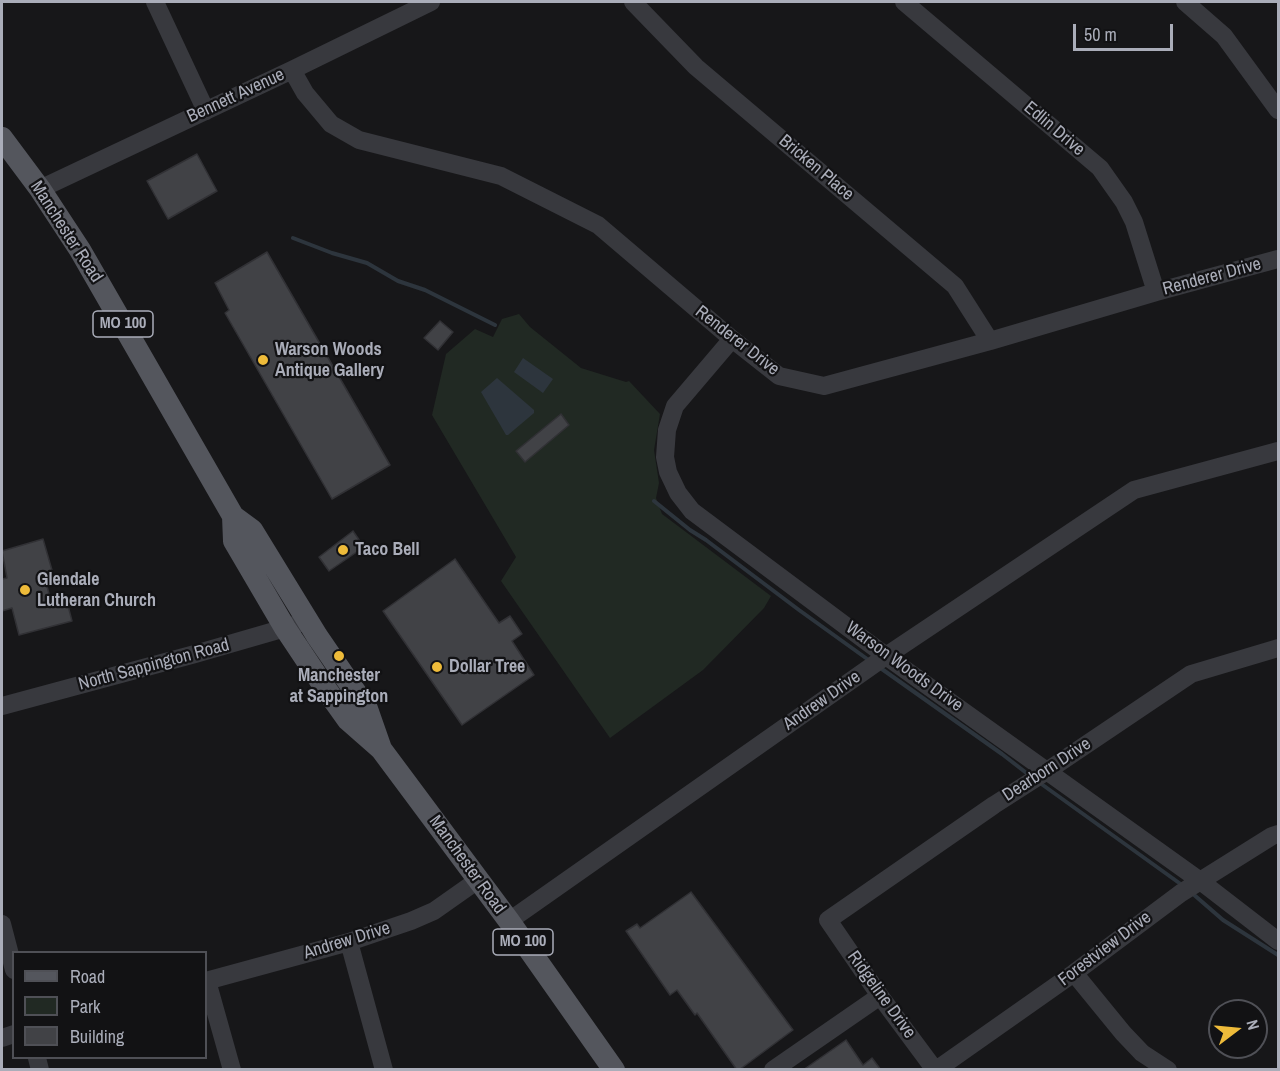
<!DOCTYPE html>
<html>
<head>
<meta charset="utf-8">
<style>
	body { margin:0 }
	#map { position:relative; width:1280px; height:1071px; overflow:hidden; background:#171719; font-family:"Archivo Narrow",sans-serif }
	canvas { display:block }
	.frame { position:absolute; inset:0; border:3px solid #aaadb9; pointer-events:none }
	.legend { position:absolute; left:12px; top:951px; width:195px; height:108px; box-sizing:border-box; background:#121214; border:2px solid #4f5056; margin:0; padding:8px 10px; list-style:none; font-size:18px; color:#aaadb9 }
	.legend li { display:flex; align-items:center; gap:12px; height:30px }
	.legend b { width:30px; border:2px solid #4f5056 }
	.north { position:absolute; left:1208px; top:999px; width:60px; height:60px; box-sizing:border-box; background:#121214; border:2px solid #4f5056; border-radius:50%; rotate:74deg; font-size:16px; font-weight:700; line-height:24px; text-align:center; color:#aaadb9 }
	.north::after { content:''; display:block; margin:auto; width:21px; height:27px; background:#eebb3a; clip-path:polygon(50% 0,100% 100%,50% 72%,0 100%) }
	.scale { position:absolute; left:1073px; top:24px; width:100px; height:27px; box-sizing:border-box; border:3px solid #aaadb9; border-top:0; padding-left:8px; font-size:18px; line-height:21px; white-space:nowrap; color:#aaadb9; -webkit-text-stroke:4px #121214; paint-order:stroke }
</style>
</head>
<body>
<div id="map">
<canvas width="1280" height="1071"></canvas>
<div class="frame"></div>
<ul class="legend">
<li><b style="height:8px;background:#54565d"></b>Road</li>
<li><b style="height:16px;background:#212923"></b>Park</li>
<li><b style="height:16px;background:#414246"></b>Building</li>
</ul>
<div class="north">N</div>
<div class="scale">50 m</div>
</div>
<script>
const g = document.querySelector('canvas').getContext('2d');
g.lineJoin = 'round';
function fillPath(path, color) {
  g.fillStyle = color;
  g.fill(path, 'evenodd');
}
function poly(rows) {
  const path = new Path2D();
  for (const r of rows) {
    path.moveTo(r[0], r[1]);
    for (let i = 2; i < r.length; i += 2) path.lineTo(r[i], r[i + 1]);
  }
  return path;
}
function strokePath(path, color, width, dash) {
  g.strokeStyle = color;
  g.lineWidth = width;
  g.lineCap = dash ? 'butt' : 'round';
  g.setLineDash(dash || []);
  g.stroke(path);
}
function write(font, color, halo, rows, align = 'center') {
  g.font = font + ' "Archivo Narrow",sans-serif';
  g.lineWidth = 4.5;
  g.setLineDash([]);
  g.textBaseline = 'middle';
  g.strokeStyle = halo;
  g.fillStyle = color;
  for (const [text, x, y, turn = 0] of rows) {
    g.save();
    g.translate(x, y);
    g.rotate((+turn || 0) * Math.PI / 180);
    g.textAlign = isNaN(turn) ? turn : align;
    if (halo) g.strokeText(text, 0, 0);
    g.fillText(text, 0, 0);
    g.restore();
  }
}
fillPath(poly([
	[519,314,530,327,581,368,626,382,629,381,660,414,654,450,659,483,656,498,662,514,771,596,764,608,703,670,610,738,501,581,516,557,432,415,446,354,475,329,493,337,502,319]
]), '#212923');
fillPath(poly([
	[523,358,553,379,543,393,514,372],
	[497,378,534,410,534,413,508,435,506,435,481,392]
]), '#2d353d');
strokePath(poly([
	[293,238,332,253,367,263,398,281,425,290,495,325],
	[654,501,690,530,706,540,799,610,870,661],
	[879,667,1002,754,1029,775],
	[1040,783,1182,885],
	[1193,894,1223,920,1278,955]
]), '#2d353d', 4);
const building = poly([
	[197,154,217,191,168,219,147,181,197,154],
	[267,252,390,465,332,499,225,313,229,310,215,283,267,252],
	[440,321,453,332,438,350,424,338,440,321],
	[561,414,569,425,525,462,516,451,561,414],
	[353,531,364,547,329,571,319,557,353,531],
	[43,539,56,584,47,586,50,598,65,594,72,621,19,635,12,608,2,611,2,579,7,578,2,551,43,539],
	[455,559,499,623,510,616,522,634,512,641,534,675,462,725,383,611,455,559],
	[691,892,793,1030,739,1070,737,1070,697,1013,695,1015,677,990,670,995,626,931,637,924,640,928,691,892],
	[846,1040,863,1065,872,1058,881,1070,803,1070,846,1040]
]);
fillPath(building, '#414246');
strokePath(building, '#313135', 1.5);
strokePath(poly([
	[155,2,206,111],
	[633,2,696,67,955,286,990,341],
	[904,2,1100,168,1124,202,1134,222,1156,292],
	[1185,2,1224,36,1278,110],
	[292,70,305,93,331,124,359,140,501,176,598,225,732,339,779,376,824,386,990,341,1156,292,1278,259],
	[40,189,292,70,431,2],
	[732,339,675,406,667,430,665,457,668,472,678,493,692,511,886,656,1199,880,1278,941],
	[2,706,195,654,285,628,306,621],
	[509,921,886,656,1134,490,1278,451],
	[2,924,14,970],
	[349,942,384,1070],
	[1074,973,1123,1033,1142,1053,1168,1070],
	[206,981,349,942,411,921,434,911,478,880],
	[207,981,232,1070],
	[2,1038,14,1034],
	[37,1058,40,1070],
	[773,1070,880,996],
	[935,1070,880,996,828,920,994,805,1047,771,1191,674,1278,648],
	[936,1070,1074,973,1181,893,1272,836,1278,834]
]), '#38393e', 18);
strokePath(poly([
	[2,138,40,189,80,250,233,516,252,530,317,636,367,709,381,749],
	[233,516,234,541,285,628,323,685,348,720,381,749,416,796,509,921,614,1070]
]), '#54565d', 22);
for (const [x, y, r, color] of [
	[263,360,6,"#eebb3a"],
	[343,550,6,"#eebb3a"],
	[25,590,6,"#eebb3a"],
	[339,656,6,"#eebb3a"],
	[437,667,6,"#eebb3a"]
]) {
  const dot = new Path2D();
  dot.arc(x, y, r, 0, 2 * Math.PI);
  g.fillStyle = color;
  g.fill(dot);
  strokePath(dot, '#121214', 2);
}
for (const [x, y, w] of [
	[123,324,60],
	[523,942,60]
]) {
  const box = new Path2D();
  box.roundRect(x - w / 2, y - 13, w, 26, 4.5);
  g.fillStyle = '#121214';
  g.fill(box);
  strokePath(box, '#aaadb9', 1.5);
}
write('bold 16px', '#aaadb9', null, [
	["MO 100",123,324],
	["MO 100",523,942]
]);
write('18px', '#aaadb9', '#121214', [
	["Bennett Avenue",236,96,-25],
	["Edlin Drive",1054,129,40],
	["Bricken Place",816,168,40],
	["Manchester Road",66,232,57],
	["Renderer Drive",1212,277,-15],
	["Renderer Drive",737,341,38],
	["North Sappington Road",154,665,-15],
	["Warson Woods Drive",904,667,36],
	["Andrew Drive",822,701,-35],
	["Dearborn Drive",1047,770,-33],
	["Manchester Road",467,865,54],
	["Andrew Drive",347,941,-17],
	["Forestview Drive",1105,949,-37],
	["Ridgeline Drive",881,995,54]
]);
write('bold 18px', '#aaadb9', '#121214', [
	["Warson Woods",275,350],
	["Antique Gallery",275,371],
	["Taco Bell",355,550],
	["Glendale",37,580],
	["Lutheran Church",37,601],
	["Dollar Tree",449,667],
	["Manchester",339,676,"center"],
	["at Sappington",339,697,"center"]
], 'left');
</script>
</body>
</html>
